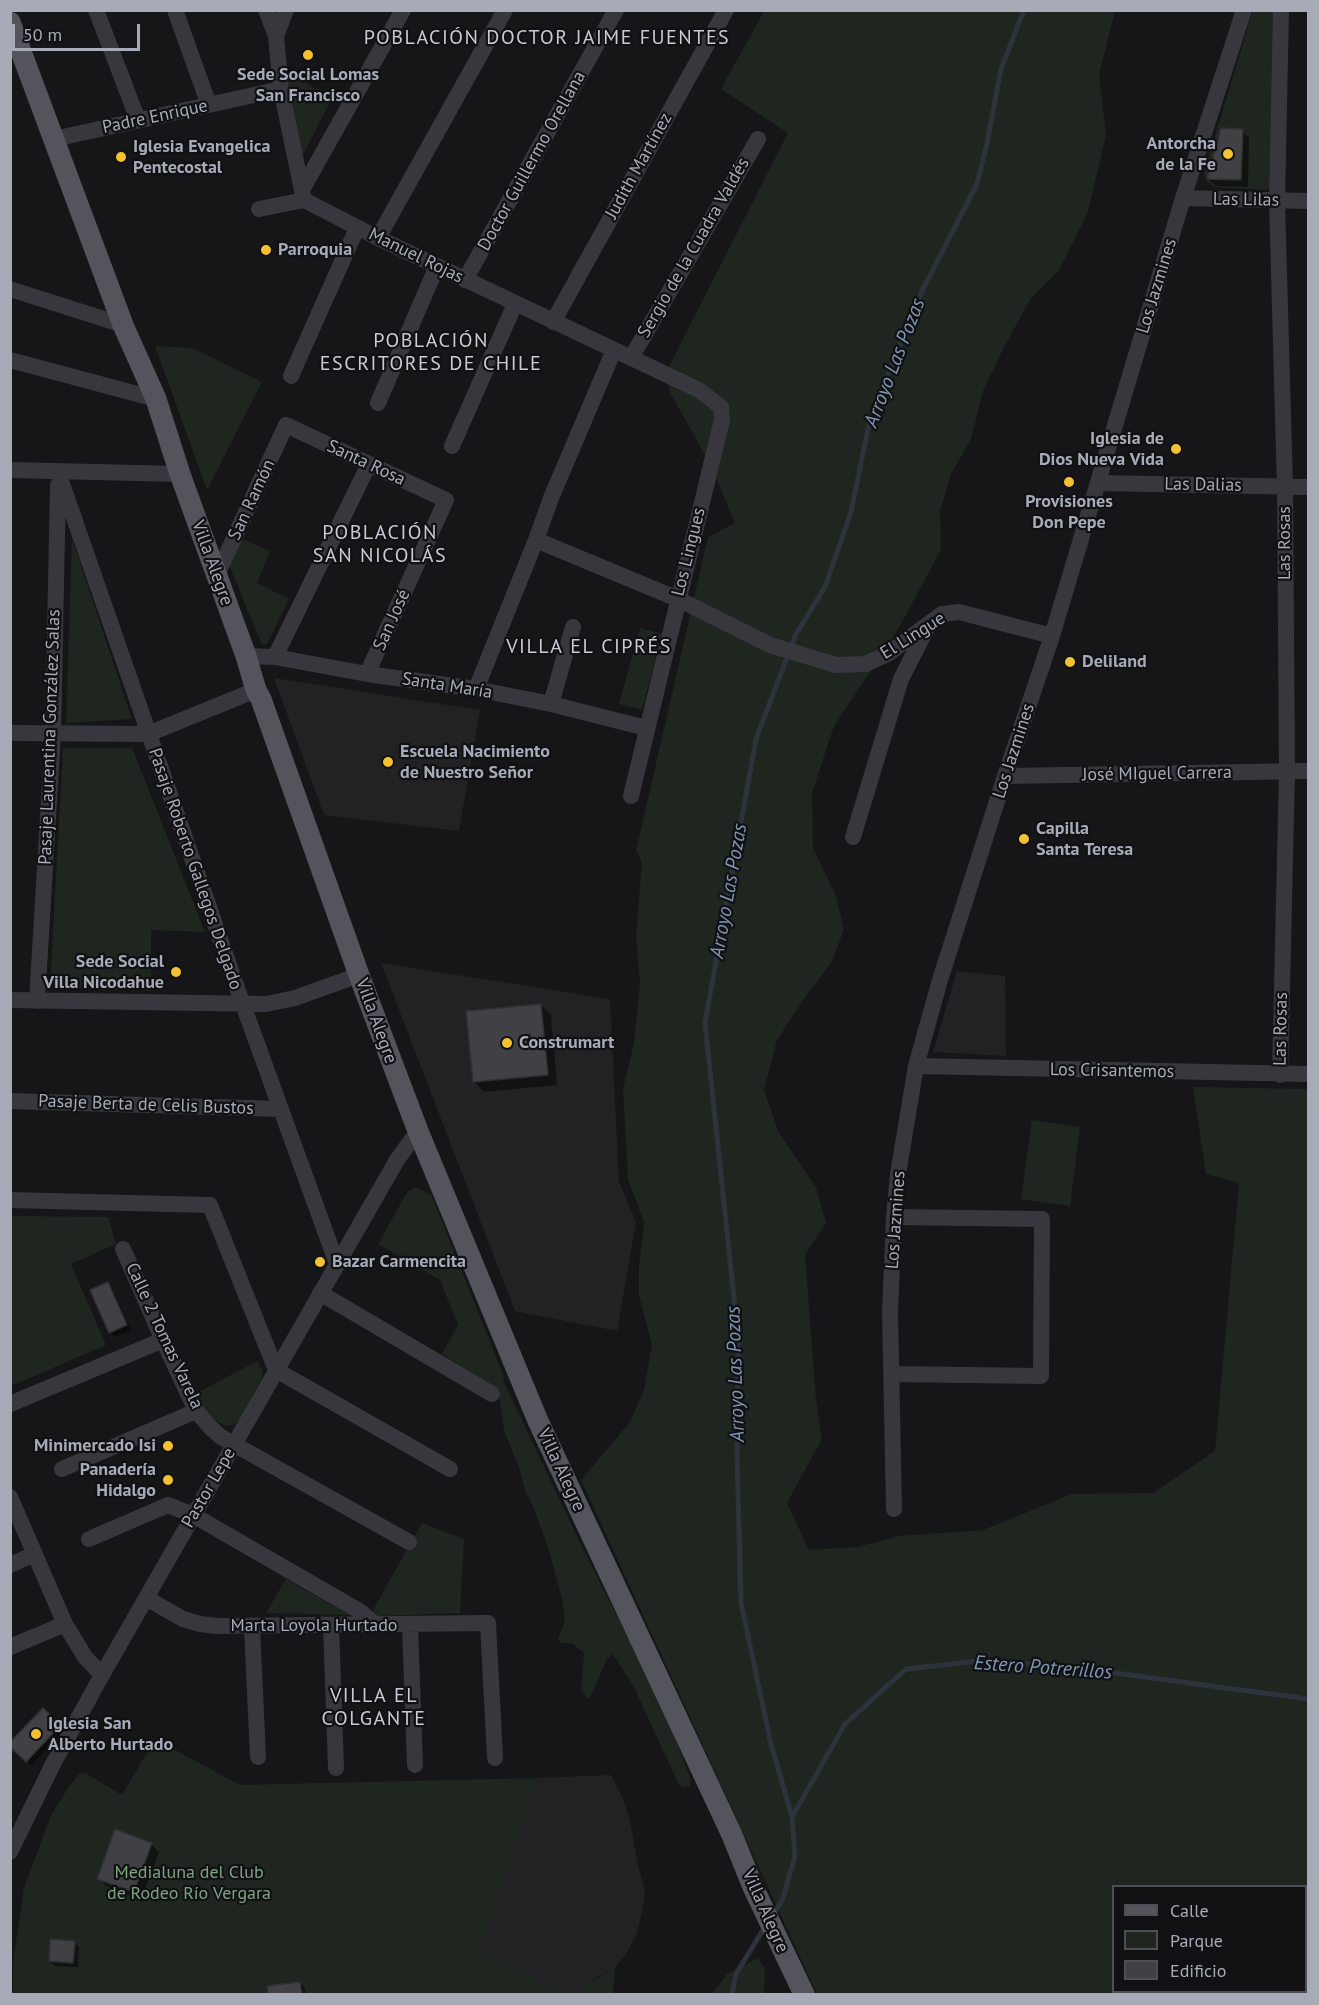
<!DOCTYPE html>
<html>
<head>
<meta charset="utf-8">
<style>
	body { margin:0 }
	#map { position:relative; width:1319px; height:2005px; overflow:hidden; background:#161618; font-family:"PT Sans",sans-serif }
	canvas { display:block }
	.frame { position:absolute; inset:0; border:12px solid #a7abb8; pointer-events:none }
	.legend { position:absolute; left:1112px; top:1885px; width:195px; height:108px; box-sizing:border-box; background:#111113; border:2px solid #4d4f55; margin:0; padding:8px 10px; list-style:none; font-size:18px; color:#a7abb8 }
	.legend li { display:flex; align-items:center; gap:12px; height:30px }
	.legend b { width:30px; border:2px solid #4d4f55 }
	.scale { position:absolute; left:12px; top:24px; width:128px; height:27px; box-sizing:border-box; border:3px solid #a7abb8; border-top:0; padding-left:8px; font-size:18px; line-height:21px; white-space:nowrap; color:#a7abb8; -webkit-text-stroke:4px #111113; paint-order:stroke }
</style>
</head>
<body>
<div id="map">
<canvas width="1319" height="2005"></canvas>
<div class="frame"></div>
<ul class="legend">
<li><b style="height:8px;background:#53545c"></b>Calle</li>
<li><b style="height:16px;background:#1e261f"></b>Parque</li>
<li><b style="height:16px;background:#404045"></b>Edificio</li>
</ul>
<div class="scale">50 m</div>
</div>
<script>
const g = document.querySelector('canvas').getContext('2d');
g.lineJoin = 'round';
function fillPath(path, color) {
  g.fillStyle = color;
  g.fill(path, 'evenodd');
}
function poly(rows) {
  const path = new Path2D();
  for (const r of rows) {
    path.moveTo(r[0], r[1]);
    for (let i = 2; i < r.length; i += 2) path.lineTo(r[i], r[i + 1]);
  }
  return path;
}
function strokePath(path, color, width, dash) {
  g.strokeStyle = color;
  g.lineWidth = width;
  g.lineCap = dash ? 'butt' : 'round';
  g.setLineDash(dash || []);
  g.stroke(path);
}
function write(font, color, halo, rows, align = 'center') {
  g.font = font + ' "PT Sans",sans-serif';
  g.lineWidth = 4.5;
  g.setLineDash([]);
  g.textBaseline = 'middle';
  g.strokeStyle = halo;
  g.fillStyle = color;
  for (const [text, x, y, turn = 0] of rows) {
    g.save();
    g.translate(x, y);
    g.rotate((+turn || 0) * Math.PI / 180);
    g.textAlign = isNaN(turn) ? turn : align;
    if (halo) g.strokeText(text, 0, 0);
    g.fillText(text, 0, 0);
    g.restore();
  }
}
fillPath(poly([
	[274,678,480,710,459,831,324,815],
	[381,963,610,999,619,1182,636,1222,617,1331,515,1311],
	[957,971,1005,976,1006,1056,933,1052],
	[611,1775,623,1799,630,1820,637,1861,645,1891,643,1908,636,1936,624,1957,615,1967,577,1991,563,1994,479,1953,538,1778]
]), '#222225');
fillPath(poly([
	[764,11,1115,11,1099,75,1106,135,1088,212,1059,270,1031,298,1004,347,983,391,971,439,951,474,940,511,941,550,896,633,834,726,812,793,813,848,836,896,844,930,831,963,806,996,777,1040,764,1090,779,1133,816,1187,826,1223,805,1255,816,1400,822,1439,787,1503,809,1550,857,1547,900,1536,983,1530,1072,1494,1153,1493,1215,1451,1239,1183,1206,1174,1193,1087,1308,1089,1308,1928,1306,1928,1306,1886,1114,1886,1114,1992,1139,1992,1139,1994,817,1994,581,1480,630,1422,644,1390,652,1345,639,1295,639,1266,644,1222,628,1179,623,1089,634,1043,640,983,636,936,642,862,636,851,708,537,735,523,711,466,671,394,664,376,788,133,721,89],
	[1253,11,1273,11,1274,182,1272,187,1266,190,1215,187,1206,181,1204,172],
	[288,70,331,100,303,155,297,152],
	[155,346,192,348,262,382,207,490],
	[240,538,270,551,257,583,289,599,267,644,262,645,229,565],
	[72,539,132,719,66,723],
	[640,628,662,634,642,710,619,704],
	[63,748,132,748,205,932,151,930,151,991,50,987],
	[1032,1120,1080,1127,1070,1206,1021,1199],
	[417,1187,432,1196,504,1377,503,1380,582,1547,663,1707,691,1780,690,1786,683,1787,678,1783,633,1685,613,1654,607,1659,589,1699,581,1691,584,1653,573,1644,561,1643,558,1639,565,1622,563,1603,550,1554,534,1508,526,1493,519,1467,504,1431,499,1390,442,1354,458,1325,440,1280,378,1244,406,1194,411,1189],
	[11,1216,108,1217,116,1244,71,1264,106,1345,11,1386],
	[257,1361,263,1372,262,1378,240,1420,233,1425,226,1426,206,1416,195,1394],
	[422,1523,464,1539,460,1613,377,1616,373,1610],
	[286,1579,349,1615,266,1613],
	[155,1739,240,1785,538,1778,480,1952,563,1994,13,1994,13,1963,24,1888,51,1815,70,1785,80,1773,87,1774,122,1795],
	[1306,1951,1308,1951,1308,1994,1249,1994,1249,1992,1306,1992],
	[758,1958,765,1969,764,1994,712,1994,727,1974],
	[615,1967,613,1994,567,1994,596,1980]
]), '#1e261f');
fillPath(poly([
	[1242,131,1249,138,1248,187,1216,186,1208,179],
	[541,1005,551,1015,557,1085,484,1092,474,1081],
	[108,1284,112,1289,131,1330,115,1337,110,1333,92,1291],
	[43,1710,64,1731,31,1765,10,1745],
	[151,1844,159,1852,141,1899,106,1886,99,1878],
	[74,1942,79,1947,78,1967,55,1966,50,1961],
	[300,1983,305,1988,306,1994,269,1994,268,1988]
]), '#0007');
strokePath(poly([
	[792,1817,771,1744,741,1603,737,1456,738,1336,705,1023,756,739,796,634,825,587,851,512,870,419,922,291,977,184,987,143,1001,69,1024,10],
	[773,1915,783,1898,795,1856,792,1817,845,1724,906,1669,979,1661,1063,1666,1308,1699],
	[732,1994,736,1974,766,1925]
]), '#2c333c', 5);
const building = poly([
	[1221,128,1243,129,1241,180,1207,179,1221,128],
	[541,1004,548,1075,473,1082,466,1011,541,1004],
	[108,1282,127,1325,109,1333,90,1290,108,1282],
	[43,1708,61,1725,26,1762,10,1747,10,1742,43,1708],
	[115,1829,152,1843,134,1892,97,1879,115,1829],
	[50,1939,75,1941,73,1963,49,1961,50,1939],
	[300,1982,302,1994,268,1994,267,1986,300,1982]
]);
fillPath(building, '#404045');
strokePath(building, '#303034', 1.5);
strokePath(poly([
	[96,10,138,120],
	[175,10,209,105],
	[266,10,276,36],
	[286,10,276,36,281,89,304,200,378,238,699,390,721,407,722,420,631,796],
	[54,139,281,89],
	[303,188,403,10],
	[1183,198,1308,201],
	[259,209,304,200],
	[378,238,505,10],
	[465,280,616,10],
	[10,289,123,325],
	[553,322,726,10],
	[631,358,758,139],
	[10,360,156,399],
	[291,376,357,228],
	[378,403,437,266],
	[452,446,515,304],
	[10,470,180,474],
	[58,472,242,1002,337,1264],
	[1098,483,1308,487],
	[536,540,678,599,770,645,836,665,866,664,889,653,942,614,959,612,1052,636],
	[217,575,286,425,446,500,367,674],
	[246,656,275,657,367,674,476,689,551,704,646,728],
	[275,657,369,464],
	[476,689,536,540,551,498,614,350],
	[551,704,573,627],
	[10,733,148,734,256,690],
	[1005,776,1308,771],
	[853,837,901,679,927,628],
	[10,1000,266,1004,295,998,359,975],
	[37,1001,53,734,58,485],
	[916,1066,1308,1074],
	[1280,1075,1287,771,1285,487,1277,201,1281,10],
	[10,1101,281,1109],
	[10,1200,210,1205,276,1370,450,1469],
	[123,1249,163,1340,196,1411,210,1427,221,1437,409,1542],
	[320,1293,492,1394],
	[892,1374,1041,1376,1042,1219,894,1217],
	[10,1404,163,1340],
	[62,1469,196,1411],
	[10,1497,65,1624,85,1657,102,1675],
	[894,1509,890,1312,894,1217,898,1174,916,1066,940,980,1005,776,1052,636,1183,198,1244,10],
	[89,1539,168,1505,193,1515,361,1612,376,1625],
	[10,1565,35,1554],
	[146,1598,183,1619,200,1624,217,1626,488,1623,495,1758],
	[331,1625,336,1768],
	[410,1625,415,1765],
	[252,1627,258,1757],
	[10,1647,65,1624],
	[10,1852,52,1766,102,1675,397,1160,418,1131]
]), '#37373d', 16);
strokePath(poly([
	[10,22,123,325,156,399,180,474,246,656,256,690,261,699,359,975,418,1131,538,1421,732,1835,753,1887,804,1994]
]), '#53545c', 21);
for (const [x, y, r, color] of [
	[308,55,6,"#f3c132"],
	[1228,154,6,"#f3c132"],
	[121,157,6,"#f3c132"],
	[266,250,6,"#f3c132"],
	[1176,449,6,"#f3c132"],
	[1069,482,6,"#f3c132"],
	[1070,662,6,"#f3c132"],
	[388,762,6,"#f3c132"],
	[1024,839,6,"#f3c132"],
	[176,972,6,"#f3c132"],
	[507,1043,6,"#f3c132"],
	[320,1262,6,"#f3c132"],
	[168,1446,6,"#f3c132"],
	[168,1480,6,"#f3c132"],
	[36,1734,6,"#f3c132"]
]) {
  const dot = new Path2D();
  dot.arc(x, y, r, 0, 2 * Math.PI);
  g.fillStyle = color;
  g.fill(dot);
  strokePath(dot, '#111113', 2);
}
write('bold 18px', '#a7abb8', '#111113', [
	["Sede Social Lomas",308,75,"center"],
	["San Francisco",308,96,"center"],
	["Antorcha",1216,144,"right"],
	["de la Fe",1216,165,"right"],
	["Iglesia Evangelica",133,147],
	["Pentecostal",133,168],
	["Parroquia",278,250],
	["Iglesia de",1164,439,"right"],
	["Dios Nueva Vida",1164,460,"right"],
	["Provisiones",1069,502,"center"],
	["Don Pepe",1069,523,"center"],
	["Deliland",1082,662],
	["Escuela Nacimiento",400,752],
	["de Nuestro Señor",400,773],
	["Capilla",1036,829],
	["Santa Teresa",1036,850],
	["Sede Social",164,962,"right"],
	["Villa Nicodahue",164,983,"right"],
	["Construmart",519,1043],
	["Bazar Carmencita",332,1262],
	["Minimercado Isi",156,1446,"right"],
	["Panadería",156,1470,"right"],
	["Hidalgo",156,1491,"right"],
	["Iglesia San",48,1724],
	["Alberto Hurtado",48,1745]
], 'left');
write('18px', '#a7abb8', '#111113', [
	["Padre Enrique",155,117,-12],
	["Doctor Guillermo Orellana",532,161,-61],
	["Judith Martínez",639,166,-61],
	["Las Lilas",1246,200,1],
	["Sergio de la Cuadra Valdés",694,248,-60],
	["Manuel Rojas",416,256,26],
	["Los Jazmines",1157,286,-73],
	["Santa Rosa",366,463,25],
	["Las Dalias",1203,485,1],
	["San Ramón",252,500,-65],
	["Las Rosas",1285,543,-90],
	["Los Lingues",689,552,-76],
	["Villa Alegre",212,563,70],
	["San José",392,620,-66],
	["El Lingue",913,636,-32],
	["Santa María",447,686,9],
	["Pasaje Laurentina González Salas",50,737,-88],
	["Los Jazmines",1014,751,-72],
	["José MIguel Carrera",1157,774,-1],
	["Pasaje Roberto Gallegos Delgado",195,869,71],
	["Villa Alegre",376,1021,70],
	["Las Rosas",1281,1029,-89],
	["Los Crisantemos",1112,1071,1],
	["Pasaje Berta de Celis Bustos",146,1105,2],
	["Los Jazmines",896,1220,-86],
	["Calle 2 Tomas Varela",164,1336,65],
	["Villa Alegre",561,1470,65],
	["Pastor Lepe",209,1488,-60],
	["Marta Loyola Hurtado",314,1626],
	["Villa Alegre",765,1911,66]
]);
write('18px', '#7ea383', '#111113', [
	["Medialuna del Club",189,1873],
	["de Rodeo Río Vergara",189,1894]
]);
g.letterSpacing = '1.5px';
write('20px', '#c9cbd4', '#111113', [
	["POBLACIÓN DOCTOR JAIME FUENTES",547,38],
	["POBLACIÓN",431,341],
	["ESCRITORES DE CHILE",431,364],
	["POBLACIÓN",380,533],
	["SAN NICOLÁS",380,556],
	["VILLA EL CIPRÉS",589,647],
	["VILLA EL",374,1696],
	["COLGANTE",374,1719]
]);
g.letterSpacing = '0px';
write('italic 20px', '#7e96b3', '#111113', [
	["Arroyo Las Pozas",895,363,-69],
	["Arroyo Las Pozas",729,891,-80],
	["Arroyo Las Pozas",736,1374,-92],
	["Estero Potrerillos",1043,1668,4]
]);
</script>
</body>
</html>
